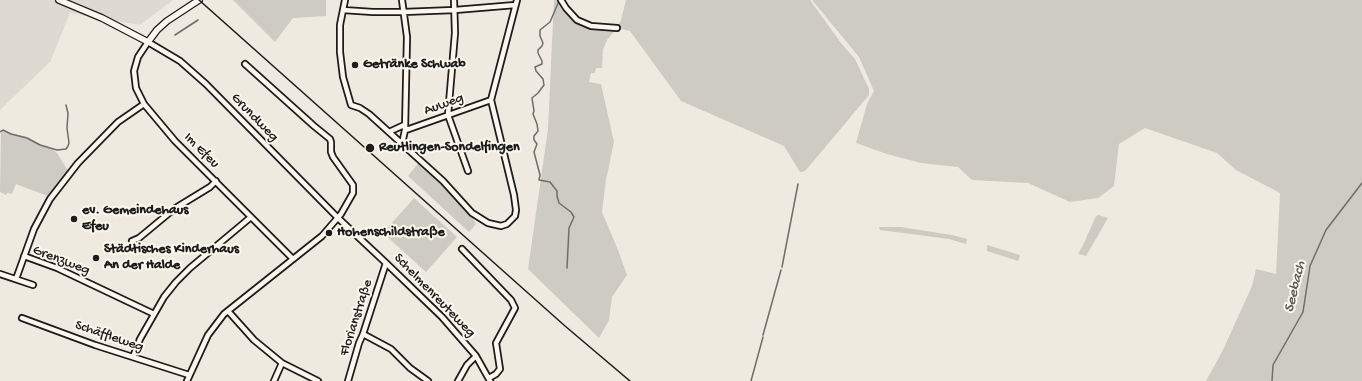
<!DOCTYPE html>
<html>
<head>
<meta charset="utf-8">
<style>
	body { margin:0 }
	canvas { display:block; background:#eeeadf }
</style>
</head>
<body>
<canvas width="1362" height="381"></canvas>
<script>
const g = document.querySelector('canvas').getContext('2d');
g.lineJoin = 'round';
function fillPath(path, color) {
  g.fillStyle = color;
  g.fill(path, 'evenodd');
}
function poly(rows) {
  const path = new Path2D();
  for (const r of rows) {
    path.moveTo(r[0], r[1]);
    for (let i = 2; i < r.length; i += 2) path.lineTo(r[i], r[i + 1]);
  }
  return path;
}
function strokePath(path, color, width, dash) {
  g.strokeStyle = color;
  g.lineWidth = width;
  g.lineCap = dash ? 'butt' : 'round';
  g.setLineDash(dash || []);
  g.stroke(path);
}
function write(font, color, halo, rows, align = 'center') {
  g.font = font + ' "Gochi Hand",sans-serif';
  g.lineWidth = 4;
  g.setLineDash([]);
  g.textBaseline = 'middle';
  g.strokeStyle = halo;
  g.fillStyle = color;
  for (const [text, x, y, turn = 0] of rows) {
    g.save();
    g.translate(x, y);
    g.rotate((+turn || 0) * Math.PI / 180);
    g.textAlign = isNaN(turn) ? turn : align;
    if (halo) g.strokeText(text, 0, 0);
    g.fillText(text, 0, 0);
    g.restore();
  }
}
fillPath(poly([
	[0,0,173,0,140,25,70,13,50,62,0,110]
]), '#dedad1');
fillPath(poly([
	[233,0,326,0,326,16,293,18,275,42],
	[554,0,564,0,576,17,588,23,617,28,607,40,603,50,602,68,596,68,595,73,591,73,589,82,601,84,614,142,606,180,602,212,618,250,627,275,612,297,609,320,599,338,528,269,548,129],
	[626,0,810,0,841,43,855,59,869,89,869,95,806,170,802,172,800,172,784,146,681,101,630,31,617,28,621,20],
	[812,0,1362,0,1362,381,1206,381,1223,350,1252,286,1256,269,1276,274,1280,193,1236,170,1217,153,1145,128,1119,144,1114,186,1098,198,1070,202,1028,183,972,180,958,167,921,163,887,154,856,143,867,104,874,91,859,57],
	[1,130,3,130,11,133,27,137,40,144,49,147,57,153,70,174,53,198,16,184,12,194,7,193,6,195,0,192],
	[420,161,470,214,476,224,469,232,408,176],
	[414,198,457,237,426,272,383,233],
	[1099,215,1108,218,1086,256,1078,254,1083,245,1096,216],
	[879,227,901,227,952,235,967,239,966,244,949,239,880,230],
	[987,245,1020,255,1018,261,987,251]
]), '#ceccc2');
strokePath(poly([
	[559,1,550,22,540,30,540,36,543,43,542,46,538,50,538,53,542,61,542,64,535,67,536,71,543,79,544,85,538,93,532,98,534,111,533,114,537,124,538,131,534,136,534,140,537,144,534,152,540,175,539,180,550,182,557,191,557,196,559,203,571,212,574,217,569,228,567,268],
	[175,35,198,20],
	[0,132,3,130,11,134,27,138,40,145,57,150,66,149,68,146,69,143,67,128,68,113,66,105],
	[782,267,798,184],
	[763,335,781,270],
	[751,381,763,337],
	[1272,381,1273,365,1303,312,1310,266,1326,230,1362,183]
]), '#6f6d69', 1.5);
const minor = poly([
	[345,0,340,25,340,52,343,77,351,105,360,108,369,114,443,181,472,213,488,223,501,226,507,224,515,216,516,210,514,195,491,100,517,0],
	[454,0,455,33,448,115,468,171],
	[561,0,566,8,577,20,591,26,617,28],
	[343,10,373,12,403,12,455,10,515,5],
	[405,130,409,129,491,100],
	[389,132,404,125],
	[402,144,405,130,407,37,402,0],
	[132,241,139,238,174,209,210,187,216,181],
	[462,249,511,300,515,308,496,343,500,369,496,374,489,378],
	[24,256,57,268,154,314],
	[293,259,175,141,144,104,136,88,134,71,138,57,148,42,180,61,206,84,338,218,386,263,442,317,476,356,490,381],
	[0,274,33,285],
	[16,279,34,229,50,199,78,163,118,122,144,104],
	[228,311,254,340,282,363,318,381],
	[22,318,95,345,189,375],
	[363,334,391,349,410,368,428,381],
	[133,357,140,339,164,297,176,282,190,268,251,217],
	[187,381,208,335,224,314,322,236,341,214,353,193,353,185,333,157,331,152,331,142,330,139,314,126,245,64],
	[274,381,282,363],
	[348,381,359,343,363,334,386,263],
	[458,381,467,365,476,356]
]);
const tertiary = poly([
	[59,0,102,18,148,42,157,30,167,21,199,0]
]);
strokePath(minor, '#1c1c1c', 8);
strokePath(tertiary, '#1c1c1c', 8);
strokePath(minor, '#fbf7ec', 4.5);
strokePath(tertiary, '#fbf7ec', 5.5);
strokePath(poly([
	[199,0,565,326,630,381]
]), '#1c1c1c', 1.5);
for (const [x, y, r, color] of [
	[355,65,4,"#1c1c1c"],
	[370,148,5,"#1c1c1c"],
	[74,219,4,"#1c1c1c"],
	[329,233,4,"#1c1c1c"],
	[96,258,4,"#1c1c1c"]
]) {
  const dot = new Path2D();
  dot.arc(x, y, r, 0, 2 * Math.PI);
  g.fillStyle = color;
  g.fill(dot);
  strokePath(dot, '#fbf7ec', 1.5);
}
write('bold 14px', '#1c1c1c', '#fbf7ec', [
	["Getränke Schwab",363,65],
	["Reutlingen-Sondelfingen",379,148],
	["ev. Gemeindehaus",82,211],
	["Efeu",82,227],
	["Hohenschildstraße",337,233],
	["Städtisches Kinderhaus",104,250],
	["An der Halde",104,266]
], 'left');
write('14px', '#1c1c1c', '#fbf7ec', [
	["Auweg",444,105,-20],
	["Grundweg",254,118,46],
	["Im Efeu",201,151,45],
	["Grenzweg",61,261,21],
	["Schelmenreuteweg",434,296,46],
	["Florianstraße",357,318,-72],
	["Schäffleweg",109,337,19]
]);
write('italic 15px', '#5a5956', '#fbf7ec', [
	["Seebach",1296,287,-76]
]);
</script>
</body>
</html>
